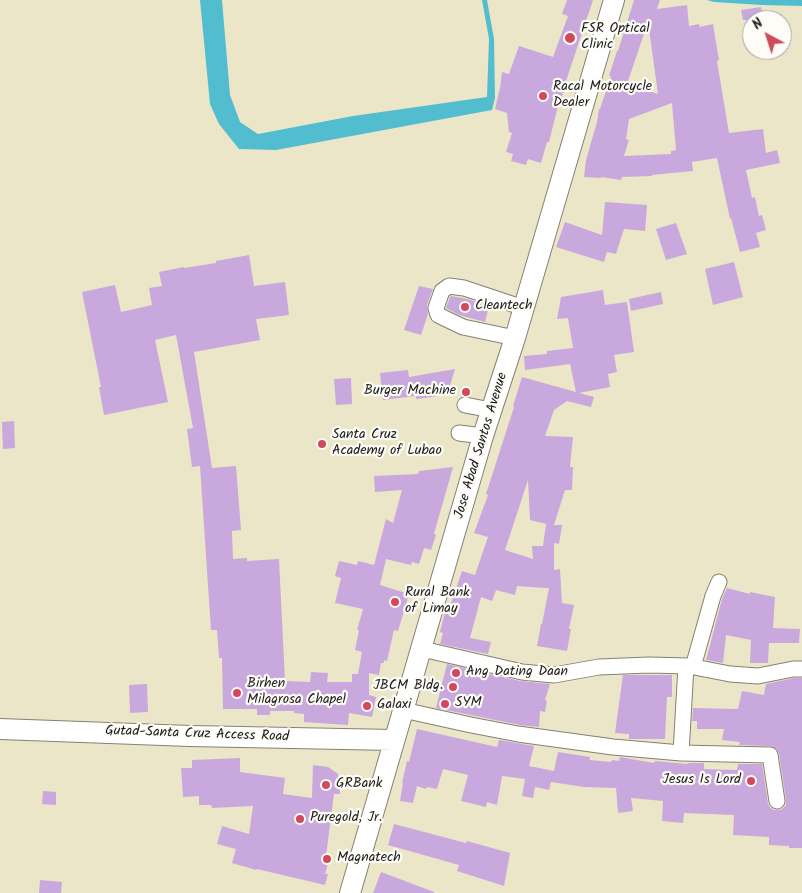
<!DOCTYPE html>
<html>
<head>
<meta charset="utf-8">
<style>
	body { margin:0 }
	#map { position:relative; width:802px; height:893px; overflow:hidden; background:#ece6c9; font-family:Kalam,sans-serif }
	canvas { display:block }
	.north { position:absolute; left:742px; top:10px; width:50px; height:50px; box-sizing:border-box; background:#fdfcf7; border:1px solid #a3a29f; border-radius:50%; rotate:320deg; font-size:14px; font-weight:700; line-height:20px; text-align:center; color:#1c1c1c }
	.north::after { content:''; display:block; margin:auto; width:18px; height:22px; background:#d1495b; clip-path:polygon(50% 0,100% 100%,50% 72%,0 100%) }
</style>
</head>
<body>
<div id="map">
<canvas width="802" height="893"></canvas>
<div class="north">N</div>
</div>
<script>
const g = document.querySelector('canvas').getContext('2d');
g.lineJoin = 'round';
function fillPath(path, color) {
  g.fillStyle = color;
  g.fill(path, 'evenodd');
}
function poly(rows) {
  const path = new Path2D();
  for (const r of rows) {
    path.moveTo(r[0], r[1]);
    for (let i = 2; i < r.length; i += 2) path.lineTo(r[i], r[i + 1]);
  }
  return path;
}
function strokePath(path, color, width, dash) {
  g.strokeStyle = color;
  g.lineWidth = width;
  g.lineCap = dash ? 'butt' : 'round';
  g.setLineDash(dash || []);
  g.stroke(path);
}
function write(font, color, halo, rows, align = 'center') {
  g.font = font + ' Kalam,sans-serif';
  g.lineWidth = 4.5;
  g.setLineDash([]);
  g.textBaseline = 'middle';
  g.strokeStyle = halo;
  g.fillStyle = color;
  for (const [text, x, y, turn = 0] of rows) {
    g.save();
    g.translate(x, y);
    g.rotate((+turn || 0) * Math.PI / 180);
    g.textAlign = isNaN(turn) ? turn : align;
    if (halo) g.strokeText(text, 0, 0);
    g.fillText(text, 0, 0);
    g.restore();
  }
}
fillPath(poly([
	[200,0,222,0,230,95,240,122,258,134,353,116,487,97,489,39,482,0,487,0,494,39,495,98,492,110,276,150,239,149,219,124,210,104],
	[707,0,802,0,802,6,762,5,714,2]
]), '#52bdce');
fillPath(poly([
	[567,0,593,0,568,75,559,106,558,106,549,142,547,142,541,163,528,159,526,165,511,161,513,154,506,152,512,133,509,132,507,113,495,109,500,88,502,72,509,74,519,46,553,57,568,16,562,14],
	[634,0,660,0,657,9,687,5,689,26,699,24,700,27,713,24,719,60,717,61,729,133,763,129,766,153,777,150,780,163,746,170,752,198,755,197,759,216,762,215,766,230,756,233,760,247,740,252,731,218,730,219,717,158,692,162,693,171,652,175,652,176,622,177,621,180,601,177,601,178,584,177,586,160,597,122,599,109,600,109,611,76,609,76,617,51,618,51],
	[648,22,658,94,627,84],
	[672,103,676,150,671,151,671,154,624,156,629,140,626,139,629,119],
	[761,7,764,20,743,20,741,10],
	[605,202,647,205,645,231,624,229,616,254,607,252,604,262,556,247,565,222,602,235],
	[676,223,687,254,666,260,656,229],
	[249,255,254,286,285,282,289,315,256,319,260,340,194,352,212,468,236,466,241,530,232,531,233,559,247,558,247,561,279,559,285,681,310,682,311,672,328,673,327,682,352,682,352,674,358,674,362,652,355,650,359,630,357,630,363,609,335,603,341,578,335,576,339,561,357,565,358,561,374,565,386,519,393,523,402,490,375,492,374,476,418,474,419,471,453,467,434,534,436,535,431,550,424,548,419,564,412,562,411,565,386,559,380,585,409,594,398,631,394,630,387,661,384,660,384,663,381,663,379,675,369,673,369,695,376,697,372,717,349,713,348,725,304,722,304,714,294,713,294,711,270,711,270,715,257,715,257,709,223,709,222,658,219,658,217,630,211,630,200,466,192,467,187,429,193,428,176,335,155,340,168,402,104,415,99,387,101,387,82,292,115,285,121,312,152,305,149,288,162,286,159,272,184,267,184,268,216,263,216,261],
	[734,262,743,297,713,305,705,269],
	[419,286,433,289,427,305,428,314,421,335,404,330],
	[603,290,605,305,627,302,634,352,614,355,617,372,608,374,610,387,579,393,594,397,591,407,567,401,554,410,545,436,573,437,570,467,573,467,572,490,565,490,554,525,562,525,559,544,554,543,554,570,560,569,562,603,574,605,569,629,571,629,567,651,537,646,541,624,542,624,549,588,544,588,517,586,515,595,496,590,492,601,481,597,470,638,491,642,488,654,440,644,443,633,440,632,446,608,449,609,462,571,475,575,488,537,474,533,488,495,486,494,514,407,513,406,522,377,576,392,570,364,525,370,524,356,547,354,547,351,573,348,568,318,557,319,561,297],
	[528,480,530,520,546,524,543,546,532,546,533,559,505,550],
	[661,292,663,304,631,311,629,299],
	[451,296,467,299,489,306,485,322,459,315,446,308,450,297],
	[455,369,447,395,416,399,416,396,383,400,380,373,408,370,409,377],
	[351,378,352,404,336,405,334,379],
	[14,421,15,448,3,449,2,422],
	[727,588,750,594,750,592,775,597,773,628,800,629,799,643,769,643,768,663,750,663,751,640,726,635,723,663,706,660,722,599],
	[447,664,520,681,550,684,545,700,547,701,545,712,540,711,539,727,520,725,436,708],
	[623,675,672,675,672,697,667,697,665,739,629,739,629,734,615,733],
	[794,678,802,678,802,848,789,848,789,846,769,845,769,837,733,835,734,815,684,813,683,823,662,821,663,801,631,798,633,811,618,813,616,788,584,787,551,782,549,790,535,787,533,798,522,796,525,779,502,776,497,805,487,802,486,807,461,801,468,775,443,769,437,789,427,787,426,789,417,786,413,803,400,801,403,783,402,783,407,761,409,762,417,729,497,747,499,740,534,746,529,766,554,771,558,752,590,757,590,760,611,762,612,760,619,761,620,757,654,763,655,761,687,764,688,763,704,763,704,769,737,770,738,764,762,764,768,803,769,806,773,810,779,810,782,809,786,805,786,800,779,754,777,749,770,746,739,745,740,742,722,740,724,729,697,729,697,721,692,721,693,708,738,709,742,691,764,695,766,684],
	[147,684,148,712,130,713,129,685],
	[240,758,240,772,285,778,283,794,312,798,313,765,328,767,337,773,340,779,340,794,334,794,326,856,330,857,325,874,328,874,325,885,257,869,256,870,232,863,236,849,217,844,222,826,249,834,253,806,212,808,211,805,199,805,199,796,183,797,181,768,192,768,192,760],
	[43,791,56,792,56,805,42,804],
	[394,824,447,838,466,843,467,841,510,853,504,886,457,871,459,865,388,845],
	[381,872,434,892,434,893,373,893],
	[40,880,62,882,61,893,39,893]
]), '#c9a8dd');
const minor = poly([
	[515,338,463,327,438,315,436,308,442,291,449,286,464,288,524,308],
	[465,405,491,410],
	[459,433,483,436],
	[422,649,522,672,554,675,599,667,649,665,689,666,730,674,758,676,793,669,802,669],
	[693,667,713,596,719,582],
	[403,710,471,725,518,734,613,747,681,753,770,755,777,801],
	[681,753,686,666]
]);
const major = poly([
	[0,729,190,736,394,740],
	[350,893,483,436,515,338,614,0]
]);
strokePath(minor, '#848172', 17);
strokePath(major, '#848172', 22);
strokePath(minor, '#fff', 15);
strokePath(major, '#fff', 20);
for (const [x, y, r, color] of [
	[570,38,6,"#d1495b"],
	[543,96,5,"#d1495b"],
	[465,307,5,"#d1495b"],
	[466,392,5,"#d1495b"],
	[322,444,5,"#d1495b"],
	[395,602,5,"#d1495b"],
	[456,673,5,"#d1495b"],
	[453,687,5,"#d1495b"],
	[237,693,5,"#d1495b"],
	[445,704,5,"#d1495b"],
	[367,706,5,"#d1495b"],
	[751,781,5,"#d1495b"],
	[326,785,5,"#d1495b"],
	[300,819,5,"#d1495b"],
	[327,859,5,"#d1495b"]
]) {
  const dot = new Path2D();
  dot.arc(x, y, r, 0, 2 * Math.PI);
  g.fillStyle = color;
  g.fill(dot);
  strokePath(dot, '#fdfcf7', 2);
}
write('14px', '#1c1c1c', '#fdfcf7', [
	["FSR Optical",581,30],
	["Clinic",581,46],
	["Racal Motorcycle",553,88],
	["Dealer",553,104],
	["Cleantech",475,307],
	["Burger Machine",456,392,"right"],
	["Santa Cruz",332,436],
	["Academy of Lubao",332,452],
	["Rural Bank",405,594],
	["of Limay",405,610],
	["Ang Dating Daan",466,673],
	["Birhen",247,685],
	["Milagrosa Chapel",247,701],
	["JBCM Bldg.",443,687,"right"],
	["SYM",455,704],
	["Galaxi",377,706],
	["Jesus Is Lord",741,781,"right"],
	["GRBank",336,785],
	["Puregold, Jr.",310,819],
	["Magnatech",337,859]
], 'left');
write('14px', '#1c1c1c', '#fdfcf7', [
	["Jose Abad Santos Avenue",482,446,-73],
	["Gutad-Santa Cruz Access Road",197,735,2]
]);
</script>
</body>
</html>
